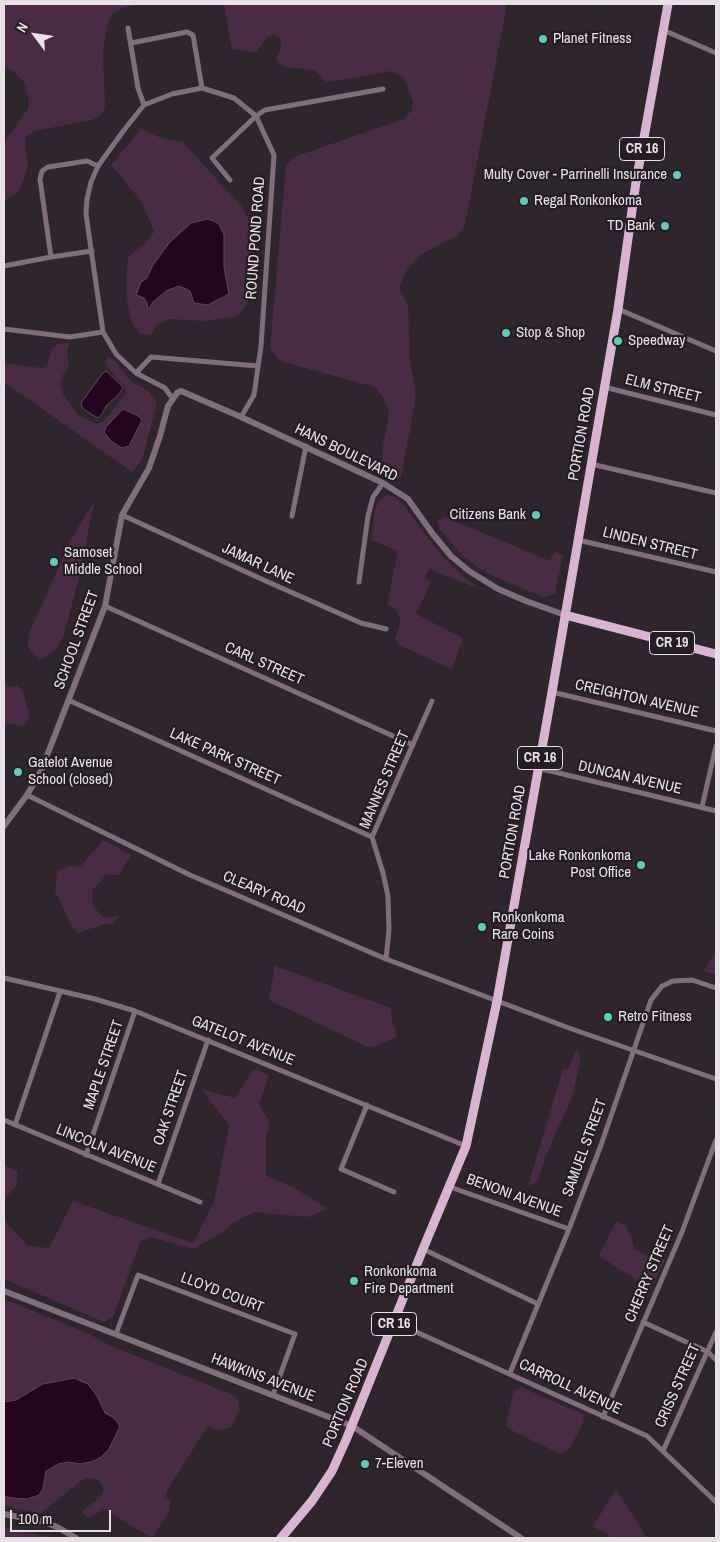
<!DOCTYPE html>
<html>
<head>
<meta charset="utf-8">
<style>
	body { margin:0 }
	#map { position:relative; width:720px; height:1542px; overflow:hidden; background:#2f262d; font-family:"Archivo Narrow",sans-serif }
	canvas { display:block }
	.frame { position:absolute; inset:0; border:5px solid #e7e1e6; pointer-events:none }
	.north { position:absolute; left:10px; top:10px; width:50px; height:50px; -webkit-text-stroke:4px #251d24; paint-order:stroke; rotate:301deg; font-size:14px; font-weight:700; line-height:20px; text-align:center; color:#e7e1e6 }
	.north::after { content:''; display:block; margin:auto; width:18px; height:22px; background:#e7e1e6; clip-path:polygon(50% 0,100% 100%,50% 72%,0 100%) }
	.scale { position:absolute; left:10px; top:1510px; width:101px; height:22px; box-sizing:border-box; border:2px solid #e7e1e6; border-top:0; padding-left:6px; font-size:15px; line-height:18px; white-space:nowrap; color:#e7e1e6; -webkit-text-stroke:4px #251d24; paint-order:stroke }
</style>
</head>
<body>
<div id="map">
<canvas width="720" height="1542"></canvas>
<div class="frame"></div>
<div class="north">N</div>
<div class="scale">100 m</div>
</div>
<script>
const g = document.querySelector('canvas').getContext('2d');
g.lineJoin = 'round';
function fillPath(path, color) {
  g.fillStyle = color;
  g.fill(path, 'evenodd');
}
function poly(rows) {
  const path = new Path2D();
  for (const r of rows) {
    path.moveTo(r[0], r[1]);
    for (let i = 2; i < r.length; i += 2) path.lineTo(r[i], r[i + 1]);
  }
  return path;
}
function strokePath(path, color, width, dash) {
  g.strokeStyle = color;
  g.lineWidth = width;
  g.lineCap = dash ? 'butt' : 'round';
  g.setLineDash(dash || []);
  g.stroke(path);
}
function write(font, color, halo, rows, align = 'center') {
  g.font = font + ' "Archivo Narrow",sans-serif';
  g.lineWidth = 4.5;
  g.setLineDash([]);
  g.textBaseline = 'middle';
  g.strokeStyle = halo;
  g.fillStyle = color;
  for (const [text, x, y, turn = 0] of rows) {
    g.save();
    g.translate(x, y);
    g.rotate((+turn || 0) * Math.PI / 180);
    g.textAlign = isNaN(turn) ? turn : align;
    if (halo) g.strokeText(text, 0, 0);
    g.fillText(text, 0, 0);
    g.restore();
  }
}
fillPath(poly([
	[4,4,140,4,123,8,112,14,108,25,103,50,105,107,101,115,92,120,34,131,26,137,25,146,28,165,24,179,18,192,4,201,4,142,28,109,29,99,24,82,11,69,4,68],
	[224,4,507,4,465,225,458,236,442,243,421,255,408,268,399,288,408,305,410,363,415,387,415,401,401,478,394,480,388,474,383,463,382,452,389,413,384,399,375,387,280,361,270,349,286,165,294,157,404,119,412,110,413,101,404,78,391,71,327,82,314,70,285,67,277,62,277,56,281,48,281,40,274,35,267,37,256,53,232,49],
	[141,129,163,139,183,142,242,207,253,227,254,276,247,305,237,316,207,321,169,319,156,325,151,335,140,334,132,323,128,306,126,285,128,257,146,242,154,232,142,202,111,165],
	[224,234,224,267,228,294,190,291,179,286,167,291,153,302,151,307,148,309,148,303,144,298,147,278,153,265],
	[69,343,67,351,69,368,63,374,60,384,63,394,78,415,97,424,104,421,126,393,125,387,115,377,105,363,108,357,114,360,131,381,149,392,157,404,142,460,132,472,4,382,4,363,40,368,47,367,52,348,58,344],
	[387,495,392,496,401,502,441,555,459,573,480,589,429,569,425,577,431,582,416,614,463,638,452,669,399,645,395,638,399,628,400,618,396,610,387,604,398,551,371,540,375,511,378,502],
	[94,502,80,574,63,638,54,652,39,660,28,647,29,634,71,539],
	[445,517,550,561,555,552,563,555,555,594,546,597,541,596,493,576,477,567,461,554,440,529,437,521],
	[4,680,10,687,17,685,23,692,30,717,23,726,4,723],
	[103,840,131,855,119,875,106,875,92,891,93,906,104,918,119,916,111,925,104,924,78,933,72,927,55,891,57,871,71,866,79,868],
	[716,952,716,975,703,971],
	[275,966,391,1008,392,1020,397,1036,377,1046,368,1047,269,1000],
	[577,1048,581,1061,571,1099,545,1158,538,1181,528,1186,563,1069,569,1068],
	[254,1069,269,1075,259,1105,270,1122,266,1138,266,1175,296,1189,328,1209,307,1217,254,1212,234,1222,223,1232,193,1249,152,1237,141,1240,113,1317,104,1322,4,1279,4,1220,28,1246,49,1248,73,1201,193,1243,214,1202,229,1125,201,1089,235,1098],
	[4,1165,17,1171,17,1184,4,1200],
	[616,1221,625,1225,631,1236,634,1249,646,1255,665,1260,651,1289,599,1256],
	[4,1299,89,1334,109,1345,235,1396,238,1399,239,1410,231,1427,220,1430,217,1430,209,1426,206,1429,166,1492,166,1497,170,1500,170,1510,152,1538,102,1508,99,1512,91,1517,86,1517,83,1513,83,1510,99,1498,103,1492,103,1486,99,1481,95,1479,88,1478,82,1480,41,1513,4,1506,4,1496,11,1498,26,1499,39,1495,43,1489,46,1471,58,1464,68,1462,80,1464,114,1418,105,1413,97,1396,74,1378,43,1384,16,1400,4,1402],
	[521,1387,584,1415,583,1424,568,1451,560,1454,509,1429,506,1424,514,1390],
	[616,1490,625,1503,647,1538,613,1538,593,1526],
	[4,1527,21,1530,51,1538,4,1538]
]), '#492b45');
const water = poly([
	[208,219,218,223,224,234,224,267,229,294,208,305,194,303,190,291,179,286,166,291,153,302,148,310,147,303,144,298,136,295,141,282,147,278,153,265,170,242,191,223,208,219],
	[106,371,123,387,120,393,106,406,102,414,98,418,86,411,82,407,81,403,103,373,106,371],
	[123,409,138,416,142,420,129,446,122,448,111,441,104,432,106,427,123,409],
	[74,1378,88,1384,97,1396,105,1413,114,1418,120,1426,109,1449,100,1458,91,1462,80,1464,68,1462,58,1464,46,1471,43,1489,39,1495,27,1499,11,1498,4,1496,4,1402,16,1400,43,1384,74,1378]
]);
fillPath(water, '#250422');
strokePath(water, '#5f465d', 1);
strokePath(poly([
	[128,28,138,88,144,105],
	[663,30,716,53],
	[131,43,187,32,193,35,202,88],
	[230,180,212,158,256,116,265,110,383,89],
	[51,257,40,179,42,171,48,167,87,161,98,166],
	[4,266,51,257,92,251],
	[618,309,716,351],
	[4,329,70,337,103,332],
	[136,373,151,357,258,366],
	[604,387,716,415],
	[173,399,165,388,136,373,116,354,103,332,86,214,87,199,91,182,98,166,124,130,144,105,172,94,202,88,234,98,256,116,274,155,261,346,254,395,241,417],
	[591,464,716,493],
	[122,515,268,582,361,623,386,629],
	[292,516,306,446],
	[578,540,716,572],
	[359,582,368,516,373,497,383,483],
	[105,606,413,745],
	[552,692,716,731],
	[68,700,372,837],
	[538,768,716,811],
	[27,795,190,875,386,959,569,1028,716,1079],
	[702,807,716,746],
	[386,959,389,930,388,896,383,873,372,837,432,701],
	[4,978,95,999,135,1011,466,1146],
	[367,1105,341,1169,394,1192],
	[4,1120,200,1202],
	[15,1125,60,992],
	[86,1155,135,1011],
	[158,1184,208,1040],
	[450,1187,569,1229],
	[423,1249,538,1304],
	[394,1322,647,1436,716,1502],
	[643,1322,708,1352,716,1360],
	[116,1334,138,1275,295,1334,273,1395],
	[510,1373,569,1229,601,1145,651,1000,662,986,673,981,692,980,716,988],
	[603,1417,682,1232,716,1140],
	[663,1451,716,1332]
]), '#816e7d', 5);
strokePath(poly([
	[4,826,27,795,41,771,105,606,122,515,149,468,160,436,168,406,177,393,181,391,241,417,383,483,408,499,432,533,451,556,469,571,498,589,526,601,565,615],
	[4,1291,352,1426,521,1538],
	[4,1514,45,1522,59,1528,76,1538]
]), '#816e7d', 6);
strokePath(poly([
	[565,615,716,654],
	[281,1538,312,1501,332,1471,346,1440,423,1249,466,1146,497,1001,552,692,618,309,636,182,668,4]
]), '#d8b3d2', 9);
for (const [x, y, r, color] of [
	[543,39,5,"#5acebc"],
	[677,175,5,"#5acebc"],
	[524,201,5,"#5acebc"],
	[665,226,5,"#5acebc"],
	[506,333,5,"#5acebc"],
	[618,341,5,"#5acebc"],
	[536,515,5,"#5acebc"],
	[54,562,5,"#5acebc"],
	[18,772,5,"#5acebc"],
	[641,865,5,"#5acebc"],
	[482,927,5,"#5acebc"],
	[608,1017,5,"#5acebc"],
	[354,1281,5,"#5acebc"],
	[365,1464,5,"#5acebc"]
]) {
  const dot = new Path2D();
  dot.arc(x, y, r, 0, 2 * Math.PI);
  g.fillStyle = color;
  g.fill(dot);
  strokePath(dot, '#251d24', 2);
}
for (const [x, y, w] of [
	[642,149,45],
	[672,643,45],
	[540,758,45],
	[394,1324,45]
]) {
  const box = new Path2D();
  box.roundRect(x - w / 2, y - 11.5, w, 23, 4);
  g.fillStyle = '#251d24';
  g.fill(box);
  strokePath(box, '#e7e1e6', 1);
}
write('bold 14px', '#e7e1e6', null, [
	["CR 16",642,149],
	["CR 19",672,643],
	["CR 16",540,758],
	["CR 16",394,1324]
]);
write('15px', '#e7e1e6', '#251d24', [
	["Planet Fitness",553,39],
	["Multy Cover - Parrinelli Insurance",667,175,"right"],
	["Regal Ronkonkoma",534,201],
	["TD Bank",655,226,"right"],
	["Stop & Shop",516,333],
	["Speedway",628,341],
	["Citizens Bank",526,515,"right"],
	["Samoset",64,553],
	["Middle School",64,570],
	["Gatelot Avenue",28,763],
	["School (closed)",28,780],
	["Lake Ronkonkoma",631,856,"right"],
	["Post Office",631,873,"right"],
	["Ronkonkoma",492,918],
	["Rare Coins",492,935],
	["Retro Fitness",618,1017],
	["Ronkonkoma",364,1272],
	["Fire Department",364,1289],
	["7-Eleven",375,1464]
], 'left');
write('15px', '#e7e1e6', '#251d24', [
	["ROUND POND ROAD",256,238,-86],
	["ELM STREET",663,389,14],
	["PORTION ROAD",582,434,-80],
	["HANS BOULEVARD",346,453,26],
	["LINDEN STREET",650,544,14],
	["JAMAR LANE",258,564,25],
	["SCHOOL STREET",77,640,-70],
	["CARL STREET",264,664,24],
	["CREIGHTON AVENUE",637,699,13],
	["LAKE PARK STREET",225,757,24],
	["DUNCAN AVENUE",630,778,13],
	["MANNES STREET",385,780,-67],
	["PORTION ROAD",513,832,-80],
	["CLEARY ROAD",264,893,23],
	["GATELOT AVENUE",243,1041,22],
	["MAPLE STREET",104,1065,-71],
	["OAK STREET",171,1108,-71],
	["SAMUEL STREET",585,1148,-70],
	["LINCOLN AVENUE",106,1149,22],
	["BENONI AVENUE",514,1196,20],
	["CHERRY STREET",650,1274,-67],
	["LLOYD COURT",222,1293,21],
	["HAWKINS AVENUE",263,1378,21],
	["CRISS STREET",678,1386,-66],
	["CARROLL AVENUE",570,1387,25],
	["PORTION ROAD",346,1403,-67]
]);
</script>
</body>
</html>
